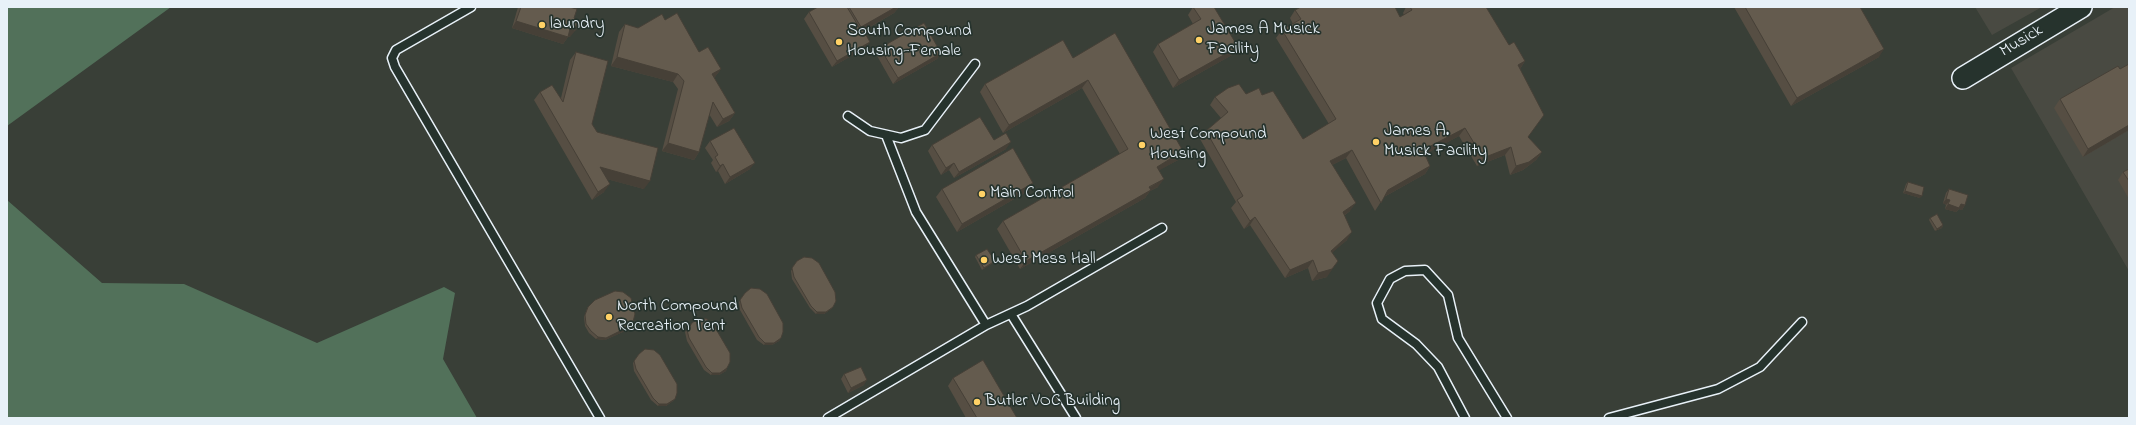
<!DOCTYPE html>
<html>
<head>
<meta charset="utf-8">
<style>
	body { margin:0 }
	#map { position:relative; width:2136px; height:425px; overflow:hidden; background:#393f37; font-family:"Indie Flower",sans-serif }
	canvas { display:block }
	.frame { position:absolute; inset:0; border:8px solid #e8f1f8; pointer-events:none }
</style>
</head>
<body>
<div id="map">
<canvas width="2136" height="425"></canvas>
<div class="frame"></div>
</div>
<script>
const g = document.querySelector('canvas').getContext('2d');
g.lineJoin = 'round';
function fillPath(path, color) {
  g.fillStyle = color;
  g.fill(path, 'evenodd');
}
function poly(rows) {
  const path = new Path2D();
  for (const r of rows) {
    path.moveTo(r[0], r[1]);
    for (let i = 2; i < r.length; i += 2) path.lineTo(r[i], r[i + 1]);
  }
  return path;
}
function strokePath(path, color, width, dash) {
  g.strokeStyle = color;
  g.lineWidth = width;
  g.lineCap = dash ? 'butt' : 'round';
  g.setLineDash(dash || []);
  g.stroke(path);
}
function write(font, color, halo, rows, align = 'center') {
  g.font = font + ' "Indie Flower",sans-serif';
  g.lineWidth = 3.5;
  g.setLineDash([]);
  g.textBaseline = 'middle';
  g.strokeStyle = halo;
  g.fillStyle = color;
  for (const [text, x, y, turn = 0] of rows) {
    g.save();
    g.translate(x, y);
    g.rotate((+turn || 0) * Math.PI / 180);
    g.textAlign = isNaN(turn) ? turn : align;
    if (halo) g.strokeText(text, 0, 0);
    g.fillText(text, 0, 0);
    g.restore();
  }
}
fillPath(poly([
	[1975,7,2042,7,1992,35],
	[2115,7,2129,7,2129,271,2011,68]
]), '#494a42');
fillPath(poly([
	[7,7,171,7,7,126],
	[7,200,102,283,184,284,317,343,444,287,455,293,443,359,477,418,7,418]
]), '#52715a');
const service = poly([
	[471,7,396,50,392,58,395,67,600,418],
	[848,116,870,131,901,138,925,130,975,64],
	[1011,314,1076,418],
	[986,325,1027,306,1162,228],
	[828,418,986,325,916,212,886,135],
	[1465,418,1438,367,1416,344,1382,319,1377,303,1390,279,1405,271,1425,270,1448,295,1458,338,1507,418],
	[1609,418,1718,389,1760,367,1802,322]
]);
const tertiary = poly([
	[1963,78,2081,7]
]);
strokePath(service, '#e8f1f8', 11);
strokePath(tertiary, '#e8f1f8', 24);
strokePath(service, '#26332d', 8);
strokePath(tertiary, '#26332d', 21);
fillPath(poly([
	[518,7,569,7,574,18,570,37,568,37,563,44,512,28],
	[818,7,899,7,894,13,863,31,870,42,865,48,832,67,804,19,809,12],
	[1193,7,1238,47,1232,55,1173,88,1153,52,1158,44,1193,24,1188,15],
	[1406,7,1486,7,1509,45,1525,61,1520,69,1528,137,1542,152,1536,160,1523,170,1510,175,1505,155,1477,166,1459,136,1425,154,1430,166,1425,174,1384,197,1375,211,1346,158,1332,165,1350,211,1345,215,1347,240,1332,252,1327,277,1312,281,1308,268,1285,278,1250,225,1244,229,1231,208,1236,202,1200,139,1206,131,1221,118,1210,105,1215,97,1246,94,1262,95,1303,139,1329,124,1276,38,1282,30,1293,24,1290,18,1295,10,1400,17,1404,15,1403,13],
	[1734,7,1860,7,1879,57,1791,106],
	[665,20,699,52,721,69,714,78,735,113,729,121,717,127,709,114,699,152,694,160,662,151,678,89,673,82,611,66,619,32,625,24,638,28],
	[880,48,941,53,937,59,893,84,876,54],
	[576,52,592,124,597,132,644,189,607,179,604,192,592,200,534,100,540,92,561,98,570,60],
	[1073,58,1183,151,1178,160,1159,170,1158,187,1150,191,1145,198,1020,269,997,229,1003,221,1120,154,1082,88,1003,133,980,92,985,84],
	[2060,99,2129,130,2083,157,2054,108],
	[994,140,1006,149,954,178,949,170,941,175,928,151,932,145],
	[710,141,750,169,725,184,718,171,716,172,711,163,713,160,705,148],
	[2129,169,2129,199,2118,180,2123,172],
	[1908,182,1920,198,1903,193,1906,184],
	[1033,183,1028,191,957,232,936,197,942,189],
	[1949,189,1965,205,1962,210,1959,209,1956,212,1945,209,1946,205,1943,203,1946,193],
	[1930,218,1943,225,1942,228,1935,231,1929,220],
	[976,255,993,263,982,270,975,257],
	[797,261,833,307,831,309,824,314,816,314,810,308,792,279,791,271],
	[745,293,781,338,779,341,772,345,764,345,757,340,740,310,739,302],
	[588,307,633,322,625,331,605,340,596,339,589,333,585,326,584,317,587,309],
	[692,323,727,368,726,371,719,375,711,375,704,370,687,341,685,332],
	[639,354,675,399,673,401,666,406,658,406,651,400,634,371,633,363],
	[844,374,864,385,848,393,841,379],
	[953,378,1017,418,966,418,948,386]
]), '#564e43');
fillPath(poly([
	[896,7,899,7,894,13,855,35,861,27],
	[516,21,568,37,563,44,512,28],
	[570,29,575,31,570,37,566,36],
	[870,42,865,48,832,67,837,61],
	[1238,47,1232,55,1173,88,1179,80],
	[1884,49,1879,57,1791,106,1797,98],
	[941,53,937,59,893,84,898,78],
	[617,57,678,74,673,82,611,66],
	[1525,61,1520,69,1518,65],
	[721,69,715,77,707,82,712,74],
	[1088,80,1082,88,1003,133,1009,125],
	[735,113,729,121,717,127,723,119],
	[2129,125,2129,130,2083,157,2088,149],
	[1465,128,1459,136,1418,158,1423,150],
	[1011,142,1006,149,954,178,959,172],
	[668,143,699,152,694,160,662,151],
	[1511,147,1505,155,1477,166,1483,158],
	[1352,150,1346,158,1324,169,1330,161],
	[1183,151,1178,160,1151,175,1157,167],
	[1542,152,1536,160,1523,170,1510,175,1516,166],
	[755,163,750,169,725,184,730,177],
	[954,163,949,170,941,175,946,168],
	[723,164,718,171,716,172,720,166],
	[1430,166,1425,174,1382,198,1388,190],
	[600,167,650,181,644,189,595,176],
	[1164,179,1158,187,1150,191,1145,198,1020,269,1026,261],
	[1033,183,1028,191,957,232,962,224],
	[610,184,604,192,592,200,598,192],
	[1905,191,1922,196,1920,198,1903,193],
	[1946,199,1950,200,1946,205,1943,203],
	[1356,203,1350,211,1338,220,1343,212],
	[1948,204,1961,204,1965,205,1962,210,1959,209,1956,212,1945,209],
	[1255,217,1250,225,1244,229,1250,221],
	[1943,225,1942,228,1935,231,1937,229],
	[1352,232,1347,240,1325,259,1331,251],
	[1313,260,1308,268,1285,278,1290,270],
	[995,261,993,263,982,270,984,268],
	[1338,261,1327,277,1312,281,1318,273],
	[833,307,831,309,824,314,816,314,817,312],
	[633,322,625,331,605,340,596,339,598,337],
	[781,338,779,341,772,345,764,345,765,343],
	[727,368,726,371,719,375,711,375,712,373],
	[867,380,864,385,848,393,851,388],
	[675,399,673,401,666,406,658,406,659,404]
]), '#464037');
const building = poly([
	[521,7,569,7,577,9,574,18,578,20,575,31,570,29,568,37,516,21,521,7],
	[818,7,847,7,860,29,862,28,870,42,837,61,809,12,818,7],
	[849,7,896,7,861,27,849,7],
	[1193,7,1214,7,1238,47,1179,80,1158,44,1201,19,1193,7],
	[1301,7,1395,7,1400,17,1412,10,1410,7,1486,7,1509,45,1514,42,1525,61,1518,65,1544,115,1528,137,1542,152,1529,162,1516,166,1511,147,1483,158,1465,128,1423,150,1430,166,1388,190,1381,203,1352,150,1330,161,1356,203,1343,212,1352,232,1331,251,1338,261,1332,269,1318,273,1313,260,1290,270,1255,217,1250,221,1237,200,1243,196,1206,131,1228,112,1215,97,1228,88,1239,84,1246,94,1259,88,1262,95,1273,91,1303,139,1336,119,1282,30,1301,19,1295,10,1301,7],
	[1745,7,1860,7,1884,49,1797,98,1745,7],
	[677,13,699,52,708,47,721,69,712,74,735,113,723,119,713,102,699,152,668,143,684,81,678,74,617,57,625,24,638,28,662,14,665,20,677,13],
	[924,23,941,53,898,78,880,48,924,23],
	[1115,33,1183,151,1157,167,1164,179,1149,187,1151,190,1026,261,1003,221,1128,149,1088,80,1009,125,985,84,1063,40,1073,58,1115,33],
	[576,52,608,61,592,124,597,132,658,148,650,181,600,167,610,184,598,192,540,92,552,85,563,102,576,52],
	[2129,64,2129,125,2088,149,2060,99,2118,66,2120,69,2129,64],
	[980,117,994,140,1006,133,1011,142,959,172,954,163,946,168,932,145,980,117],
	[734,128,755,163,730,177,723,164,720,166,715,157,718,155,710,141,734,128],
	[1013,148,1033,183,962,224,942,189,1013,148],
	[2129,169,2129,181,2123,172,2129,169],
	[1908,182,1924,187,1922,196,1905,191,1908,182],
	[1949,189,1968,195,1965,205,1961,204,1959,208,1948,204,1950,200,1946,199,1949,189],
	[1937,214,1943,225,1937,229,1930,218,1937,214],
	[987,249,995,261,984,268,976,255,987,249],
	[804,257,812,258,819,263,835,292,836,301,833,307,826,312,817,312,811,306,794,277,792,268,797,261,804,257],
	[751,288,760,289,767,294,783,323,783,332,781,338,774,343,765,343,759,337,742,308,740,300,745,293,751,288],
	[615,291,623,292,631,298,635,314,633,322,626,328,606,338,598,337,591,331,586,324,585,315,588,307,595,300,615,291],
	[698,318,707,319,713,324,730,353,730,362,727,368,720,373,712,373,706,367,689,338,687,330,692,323,698,318],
	[645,349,654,350,660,355,677,384,677,393,675,399,667,404,659,404,653,398,636,369,634,361,639,354,645,349],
	[983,360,1017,418,977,418,953,378,983,360],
	[861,367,867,380,851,388,844,374,861,367]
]);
fillPath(building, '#645b4e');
strokePath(building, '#464037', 1);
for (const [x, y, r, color] of [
	[542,25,4,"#ffd166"],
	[1199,40,4,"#ffd166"],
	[839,42,4,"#ffd166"],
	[1376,142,4,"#ffd166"],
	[1142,145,4,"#ffd166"],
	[982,194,4,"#ffd166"],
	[984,260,4,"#ffd166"],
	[609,317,4,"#ffd166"],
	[977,402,4,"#ffd166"]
]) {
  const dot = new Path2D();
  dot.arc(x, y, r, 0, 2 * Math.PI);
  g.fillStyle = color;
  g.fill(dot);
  strokePath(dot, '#26332d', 1.5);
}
write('17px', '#e8f1f8', '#26332d', [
	["laundry",550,25],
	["James A Musick",1207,30],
	["Facility",1207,50],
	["South Compound",847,32],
	["Housing-Female",847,52],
	["James A.",1384,132],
	["Musick Facility",1384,152],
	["West Compound",1150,135],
	["Housing",1150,155],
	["Main Control",990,194],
	["West Mess Hall",992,260],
	["North Compound",617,307],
	["Recreation Tent",617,327],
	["Butler VOC Building",985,402]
], 'left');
write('17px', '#e8f1f8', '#26332d', [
	["Musick",2022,42,-31]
]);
</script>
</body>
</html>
